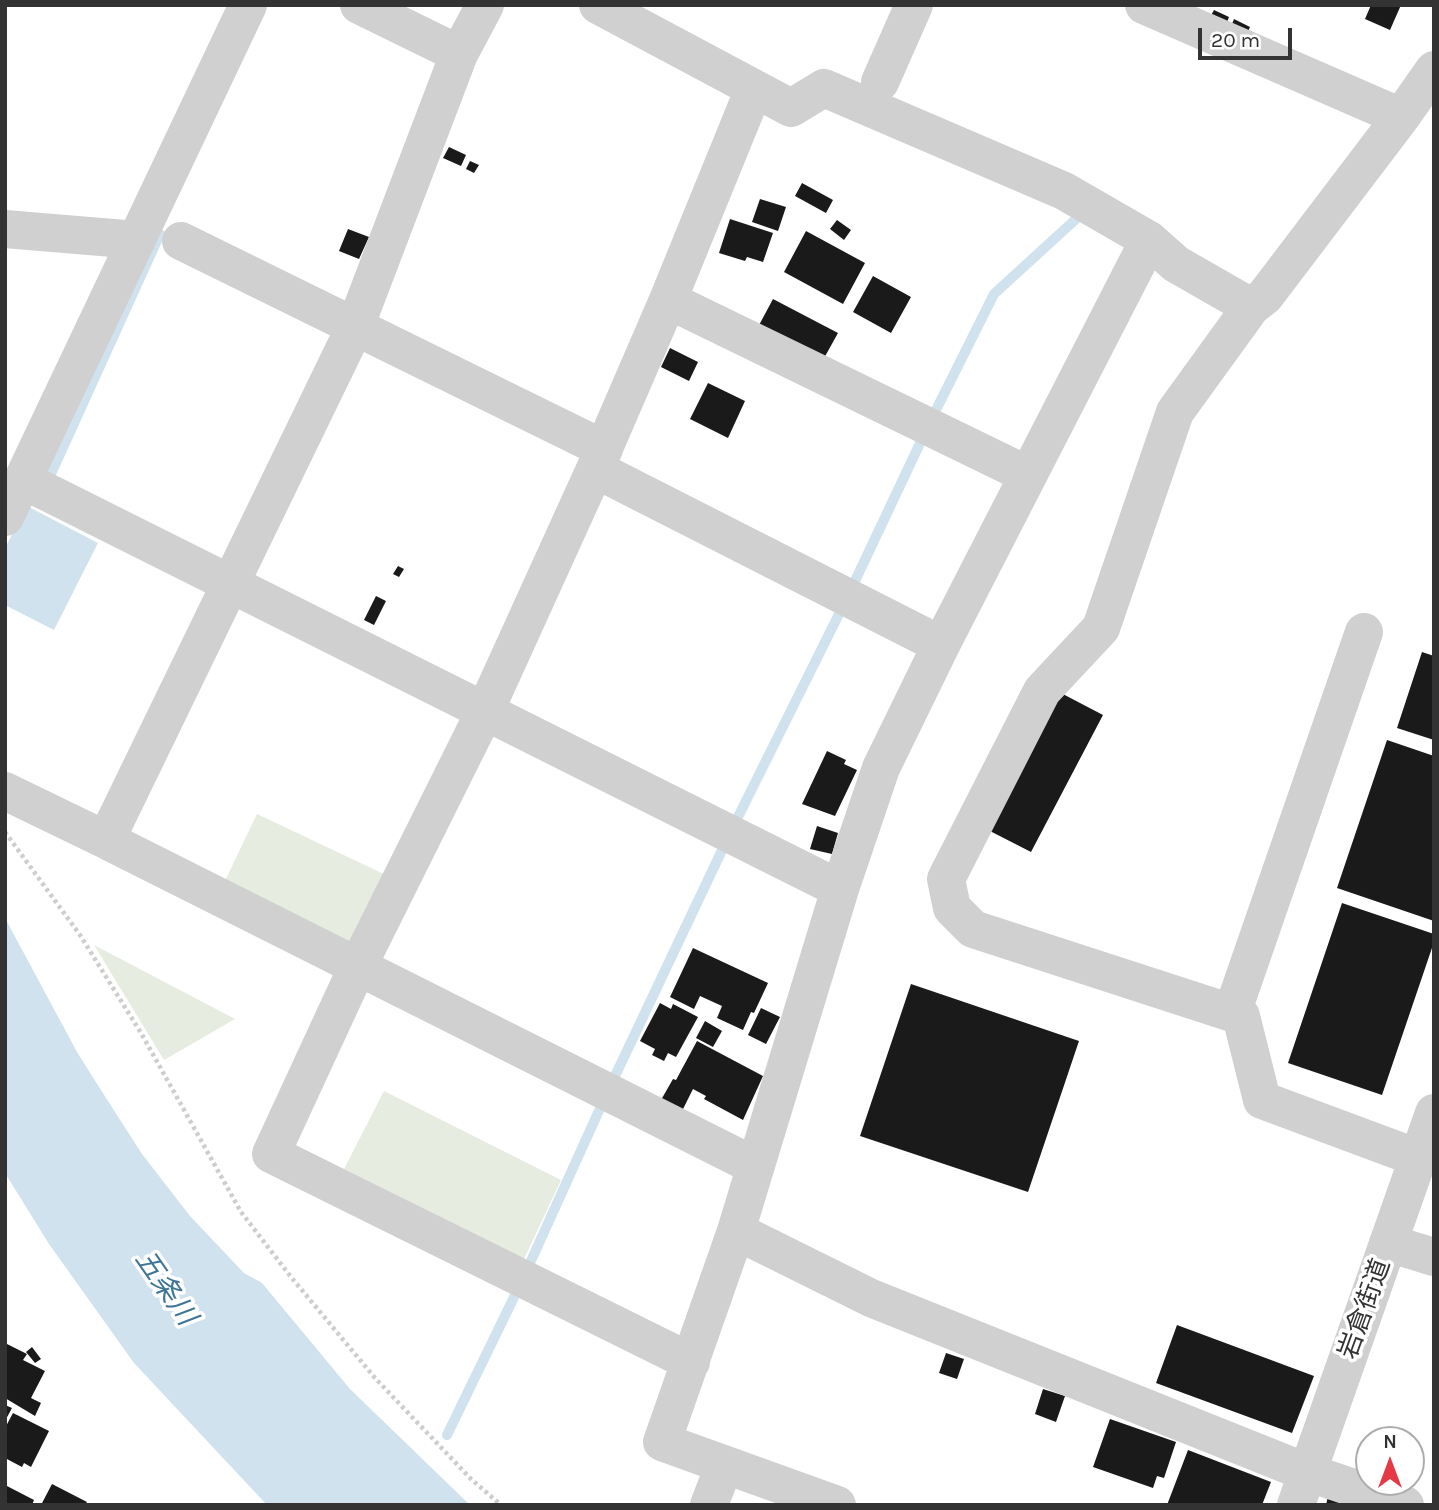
<!DOCTYPE html>
<html>
<head>
<meta charset="utf-8">
<style>
	body { margin:0 }
	#map { position:relative; width:1439px; height:1510px; overflow:hidden; background:#fff; font-family:Karla,sans-serif }
	canvas { display:block }
	.frame { position:absolute; inset:0; border:7px solid #333; pointer-events:none }
	.north { position:absolute; left:1355px; top:1426px; width:70px; height:70px; box-sizing:border-box; background:#fff; border:2px solid #adadad; border-radius:50%; rotate:0deg; font-size:19px; font-weight:700; line-height:28px; text-align:center; color:#333 }
	.north::after { content:''; display:block; margin:auto; width:24px; height:32px; background:#e63946; clip-path:polygon(50% 0,100% 100%,50% 72%,0 100%) }
	.scale { position:absolute; left:1198px; top:28px; width:94px; height:32px; box-sizing:border-box; border:4px solid #333; border-top:0; padding-left:9px; font-size:21px; line-height:24px; white-space:nowrap; color:#333; -webkit-text-stroke:5px #fff; paint-order:stroke }
</style>
</head>
<body>
<div id="map">
<canvas width="1439" height="1510"></canvas>
<div class="frame"></div>
<div class="north">N</div>
<div class="scale">20 m</div>
</div>
<script>
const g = document.querySelector('canvas').getContext('2d');
g.lineJoin = 'round';
function fillPath(path, color) {
  g.fillStyle = color;
  g.fill(path, 'evenodd');
}
function poly(rows) {
  const path = new Path2D();
  for (const r of rows) {
    path.moveTo(r[0], r[1]);
    for (let i = 2; i < r.length; i += 2) path.lineTo(r[i], r[i + 1]);
  }
  return path;
}
function strokePath(path, color, width, dash) {
  g.strokeStyle = color;
  g.lineWidth = width;
  g.lineCap = dash ? 'butt' : 'round';
  g.setLineDash(dash || []);
  g.stroke(path);
}
function write(font, color, halo, rows, align = 'center') {
  g.font = font + ' Karla,"Noto Sans JP",sans-serif';
  g.lineWidth = 7;
  g.setLineDash([]);
  g.textBaseline = 'middle';
  g.strokeStyle = halo;
  g.fillStyle = color;
  for (const [text, x, y, turn = 0] of rows) {
    g.save();
    g.translate(x, y);
    g.rotate((+turn || 0) * Math.PI / 180);
    g.textAlign = isNaN(turn) ? turn : align;
    if (halo) g.strokeText(text, 0, 0);
    g.fillText(text, 0, 0);
    g.restore();
  }
}
fillPath(poly([
	[257,814,388,876,359,937,342,944,223,885],
	[94,945,235,1019,164,1060],
	[384,1091,561,1180,524,1259,344,1169]
]), '#e6ecdf');
fillPath(poly([
	[27,506,98,543,54,630,5,605,5,548],
	[5,918,77,1052,106,1098,142,1154,190,1216,244,1273,262,1283,350,1389,470,1505,267,1505,134,1363,49,1244,5,1173]
]), '#cfe2ee');
strokePath(poly([
	[934,414,994,294,1076,219],
	[46,485,160,234],
	[855,581,922,439],
	[738,817,839,614],
	[615,1076,724,846],
	[530,1263,602,1104],
	[447,1435,516,1293]
]), '#cfe2ee', 10);
fillPath(poly([
	[1371,5,1401,5,1390,30,1365,19],
	[1214,10,1229,17,1225,27,1209,19],
	[1234,19,1250,27,1246,36,1230,29],
	[449,147,466,155,461,166,443,158],
	[470,161,479,165,474,173,466,169],
	[802,183,833,200,826,213,795,196],
	[760,199,786,207,778,231,752,222],
	[730,219,773,233,763,262,747,257,745,261,719,253],
	[837,220,851,230,844,240,830,229],
	[348,229,369,237,359,259,339,251],
	[806,231,865,263,843,304,784,272],
	[873,276,911,297,891,333,853,312],
	[773,299,838,333,823,360,758,327],
	[670,348,698,362,689,381,661,367],
	[708,383,745,401,728,438,690,419],
	[398,566,404,569,399,577,393,574],
	[376,596,386,601,374,625,364,620],
	[1422,652,1434,656,1434,740,1397,728],
	[1059,692,1103,715,1031,852,988,830],
	[1387,740,1434,756,1434,921,1337,888],
	[827,751,846,760,844,764,857,770,835,816,802,804],
	[817,826,838,833,832,854,810,849],
	[1342,903,1434,934,1434,942,1382,1095,1288,1063],
	[693,948,768,983,754,1013,751,1012,743,1030,717,1018,722,1006,700,996,694,1009,670,997],
	[911,984,1079,1041,1028,1192,860,1136],
	[660,1003,671,1009,673,1004,698,1017,676,1057,668,1053,664,1061,652,1055,655,1049,640,1041],
	[761,1008,780,1017,766,1044,748,1035],
	[705,1021,722,1031,713,1047,696,1038],
	[697,1041,763,1076,743,1120,704,1099,706,1096,693,1089,682,1111,661,1100,673,1079,676,1080],
	[1177,1325,1314,1376,1292,1433,1156,1383],
	[5,1343,27,1354,23,1360,45,1371,31,1398,41,1403,35,1416,5,1398],
	[32,1347,41,1359,35,1363,26,1352],
	[946,1353,964,1359,957,1379,939,1373],
	[1043,1389,1065,1396,1056,1422,1035,1414],
	[5,1405,12,1408,5,1421],
	[13,1413,49,1431,31,1467,24,1463,22,1467,5,1458,5,1428],
	[1110,1419,1176,1442,1164,1478,1157,1476,1153,1488,1093,1467],
	[1188,1450,1271,1482,1262,1505,1167,1505],
	[52,1484,87,1502,85,1505,41,1505],
	[5,1485,34,1500,32,1505,5,1505],
	[1328,1496,1353,1505,1326,1505]
]), '#1a1a1a');
strokePath(poly([
	[5,832,80,935,141,1033,241,1212,291,1277,375,1378,471,1479,501,1505]
]), '#cdcdcd', 4.5, [3.5, 3.5]);
strokePath(poly([
	[359,5,459,54],
	[485,5,459,54,355,327,106,840,755,1166],
	[598,5,791,108,824,88,1064,191,1149,240,1176,264,1251,307,1265,296,1401,117,1434,70],
	[1144,5,1401,117],
	[880,82,914,5],
	[5,229,137,240],
	[181,241,604,449],
	[668,300,1028,475],
	[1251,307,1175,412,1101,628,1042,691,946,879,952,908,973,929,1241,1016,1262,1100,1418,1158],
	[595,469,941,645],
	[23,480,840,889],
	[5,517,248,5],
	[5,791,106,840],
	[1232,1013,1364,632],
	[736,1231,871,1298,1306,1472,1405,1505],
	[1388,1243,1434,1257],
	[691,1362,271,1154,357,968,485,711,595,469,668,300,754,89],
	[709,1505,724,1466],
	[837,1505,662,1442,736,1231,840,889,881,768,941,645,1149,240],
	[1296,1505,1434,1113]
]), '#d0d0d0', 38);
write('26px', '#333', '#fff', [
	["岩倉街道",1365,1309,-70]
]);
write('italic 28px', '#3f7597', '#fff', [
	["五条川",165,1288,55]
]);
</script>
</body>
</html>
